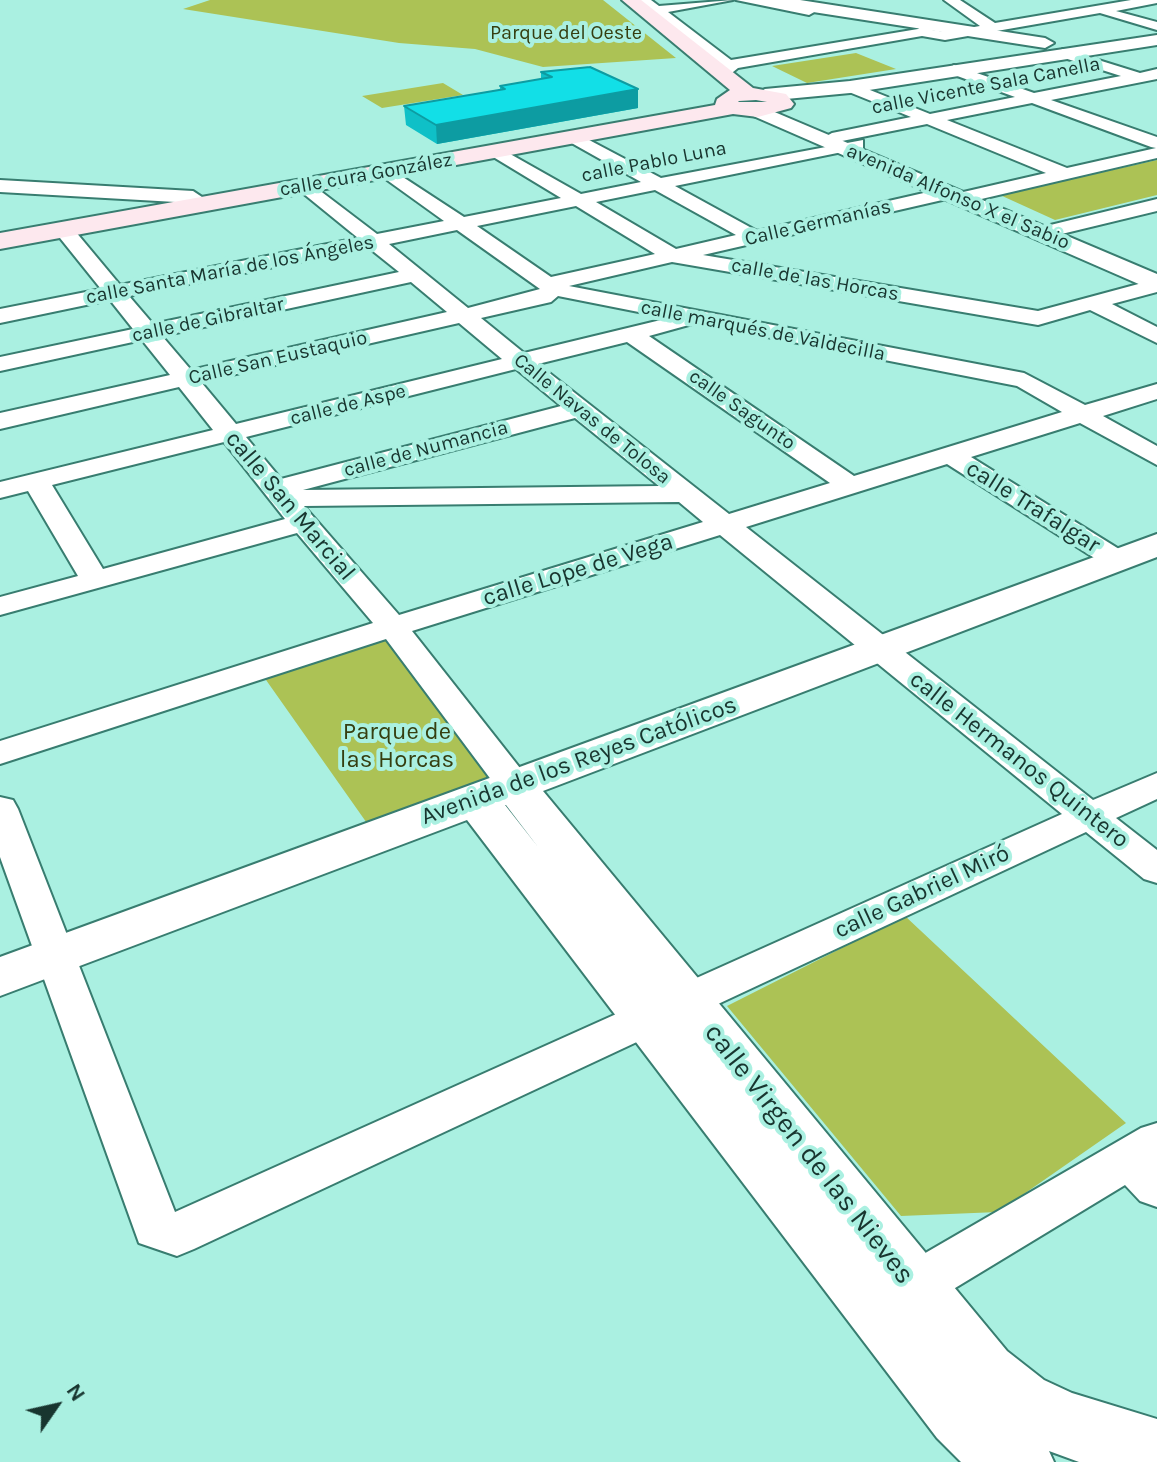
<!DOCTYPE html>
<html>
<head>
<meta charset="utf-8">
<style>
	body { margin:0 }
	#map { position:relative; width:1157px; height:1462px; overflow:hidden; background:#aaf0e1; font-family:Karla,sans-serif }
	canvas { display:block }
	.north { position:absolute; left:16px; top:1366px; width:80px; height:80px; -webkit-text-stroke:6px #aaf0e1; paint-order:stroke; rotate:56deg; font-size:22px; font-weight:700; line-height:32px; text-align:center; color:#18352f }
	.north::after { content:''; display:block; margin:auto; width:28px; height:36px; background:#18352f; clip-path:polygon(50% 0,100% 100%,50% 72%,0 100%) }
</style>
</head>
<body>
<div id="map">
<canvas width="1157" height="1462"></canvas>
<div class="north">N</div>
</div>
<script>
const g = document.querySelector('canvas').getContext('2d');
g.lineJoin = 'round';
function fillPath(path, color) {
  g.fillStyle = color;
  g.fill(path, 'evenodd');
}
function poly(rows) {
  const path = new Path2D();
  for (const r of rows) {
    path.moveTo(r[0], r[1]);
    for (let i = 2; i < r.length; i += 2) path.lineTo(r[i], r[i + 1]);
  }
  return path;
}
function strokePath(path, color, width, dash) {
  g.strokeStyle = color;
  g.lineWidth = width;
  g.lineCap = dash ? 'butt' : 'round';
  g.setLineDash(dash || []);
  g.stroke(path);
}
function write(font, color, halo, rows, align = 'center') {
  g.font = font + ' Karla,sans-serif';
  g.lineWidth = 8;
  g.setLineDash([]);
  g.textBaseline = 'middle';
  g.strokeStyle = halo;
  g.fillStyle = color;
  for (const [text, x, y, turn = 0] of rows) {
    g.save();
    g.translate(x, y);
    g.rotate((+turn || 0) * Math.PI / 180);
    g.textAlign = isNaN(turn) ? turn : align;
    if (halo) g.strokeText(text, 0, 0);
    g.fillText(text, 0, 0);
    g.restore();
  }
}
fillPath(poly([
	[210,0,603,0,676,58,543,67,475,49,399,43,183,9],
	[856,53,896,69,807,83,772,66],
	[443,83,463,95,382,108,362,96],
	[1157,160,1157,195,1055,220,1000,195],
	[393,627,514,785,376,836,259,670],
	[905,916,1126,1123,998,1212,901,1216,727,1006]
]), '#acc255');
const minor = poly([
	[636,0,651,0,659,6,733,0,668,12,731,60,918,29,929,21,936,25,932,30,945,32,980,26,944,0,960,0,995,23,1131,0,1157,0,1157,3,1116,11,1157,22,1157,30,1100,13,945,40,922,36,738,68,723,80,715,75,723,68,636,0],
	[736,0,767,0,816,11,809,15,736,0],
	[1063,49,1140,73,1157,69,1157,79,1051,100,1157,137,1157,158,960,204,951,198,703,255,1038,311,1157,279,1157,292,1112,304,1157,327,1157,343,1090,310,1038,325,672,262,569,286,1024,373,1085,405,1157,384,1157,399,1103,416,1157,446,1157,465,1080,423,971,457,1127,554,1132,560,1127,566,1107,566,947,464,746,527,1093,800,1157,773,1157,799,1116,818,1157,850,1157,883,1144,879,1086,832,194,1249,177,1256,139,1243,0,857,0,797,13,800,18,809,175,1212,1062,814,720,535,412,631,527,777,532,785,527,793,514,797,501,793,386,639,0,764,0,741,373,623,297,533,0,615,0,597,78,576,28,491,0,498,0,482,213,430,179,387,0,429,0,413,170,375,142,340,0,371,0,357,133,329,110,300,0,323,0,309,101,289,56,233,53,229,56,225,70,225,120,285,358,238,299,190,299,182,306,180,377,234,444,221,380,175,377,171,386,166,464,217,561,198,490,155,490,147,496,146,581,194,641,182,568,141,565,137,574,132,661,178,863,140,863,148,857,149,675,186,757,231,950,187,959,193,1046,173,927,124,832,143,823,138,832,133,911,117,844,90,842,87,850,82,930,114,1015,97,949,73,946,70,954,65,1034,93,1121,76,1058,56,1056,53,1063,49],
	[1032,103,1151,147,1156,148,1067,168,947,120,1032,103],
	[655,190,736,235,676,249,596,202,655,190],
	[576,206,655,254,551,277,477,226,576,206],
	[457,230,540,289,468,308,389,244,457,230],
	[369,248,399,272,153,324,129,296,369,248],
	[411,282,447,312,191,370,162,336,411,282],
	[558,296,669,318,524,353,481,318,551,302,558,296],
	[459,323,502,359,236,424,201,382,459,323],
	[696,323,1017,386,1062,412,854,476,649,336,696,323],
	[627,342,830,483,729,514,538,364,627,342],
	[516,369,561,406,281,479,246,437,516,369],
	[575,418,659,486,303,490,575,418],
	[224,442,285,519,103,569,52,485,224,442],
	[679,502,703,522,399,615,304,506,679,502],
	[0,180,193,191,202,197,193,203,0,192,0,180],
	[1157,199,1157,211,1041,239,1031,233,1034,229,1157,199],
	[1157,1123,1157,1207,1140,1201,1125,1185,932,1302,914,1309,896,1302,889,1286,896,1270,1141,1128,1157,1123]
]);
const tertiary = poly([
	[760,0,800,0,1045,38,1054,43,1045,48,768,5,760,0],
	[1157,35,1157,45,850,93,765,101,755,95,765,89,850,81,1157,35],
	[758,105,1157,274,1157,292,751,115,748,111,751,107,758,105],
	[1157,534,1157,557,543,791,1007,1351,1044,1380,1072,1393,1157,1419,1157,1462,1079,1462,1049,1451,1054,1462,961,1462,937,1438,467,820,0,996,0,957,1157,534],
	[505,805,506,805,538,847,505,805]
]);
const secondary = poly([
	[622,0,641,0,753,88,786,94,794,104,791,108,758,117,733,114,0,249,0,233,715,105,717,99,730,90,622,0],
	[756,100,767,102,738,102,739,101,756,100]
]);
strokePath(minor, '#387d70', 4);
strokePath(tertiary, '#387d70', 4);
strokePath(secondary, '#387d70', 4);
fillPath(minor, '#fff');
fillPath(tertiary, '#fff');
fillPath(secondary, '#fde8ee');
fillPath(poly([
	[541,72,638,108,437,144,406,125,404,106,500,90,500,86,541,79]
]), '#0fc0c7');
fillPath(poly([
	[638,89,638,108,437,144,436,125]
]), '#0d9ca2');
const building = poly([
	[590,67,638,89,436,125,404,106,505,89,500,86,552,77,541,72,590,67]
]);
fillPath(building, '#12dfe7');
strokePath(building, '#0d9ca2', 2);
write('20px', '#353e10', '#aaf0e1', [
	["Parque del Oeste",566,33]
]);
write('20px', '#18352f', '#aaf0e1', [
	["calle Vicente Sala Canella",986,86,-11],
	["calle Pablo Luna",654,162,-11],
	["calle cura González",366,175,-10],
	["avenida Alfonso X el Sabio",958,197,23],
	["Calle Germanías",818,223,-13],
	["calle Santa María de los Ángeles",230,270,-11],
	["calle de las Horcas",815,280,10],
	["calle de Gibraltar",208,320,-12],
	["calle marqués de Valdecilla",763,331,11],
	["Calle San Eustaquio",278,358,-13],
	["calle de Aspe",348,405,-14],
	["calle Sagunto",742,410,35],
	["Calle Navas de Tolosa",592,419,39],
	["calle de Numancia",426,449,-15]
]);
write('24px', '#18352f', '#aaf0e1', [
	["calle San Marcial",290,506,50],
	["calle Trafalgar",1033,507,32],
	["calle Lope de Vega",578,570,-17],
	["calle Hermanos Quintero",1019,760,38],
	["Avenida de los Reyes Católicos",579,761,-20],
	["calle Gabriel Miró",922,892,-25]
]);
write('24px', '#353e10', '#aaf0e1', [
	["Parque de",397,732],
	["las Horcas",397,760]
]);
write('28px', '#18352f', '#aaf0e1', [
	["calle Virgen de las Nieves",809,1154,52]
]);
</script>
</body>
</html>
